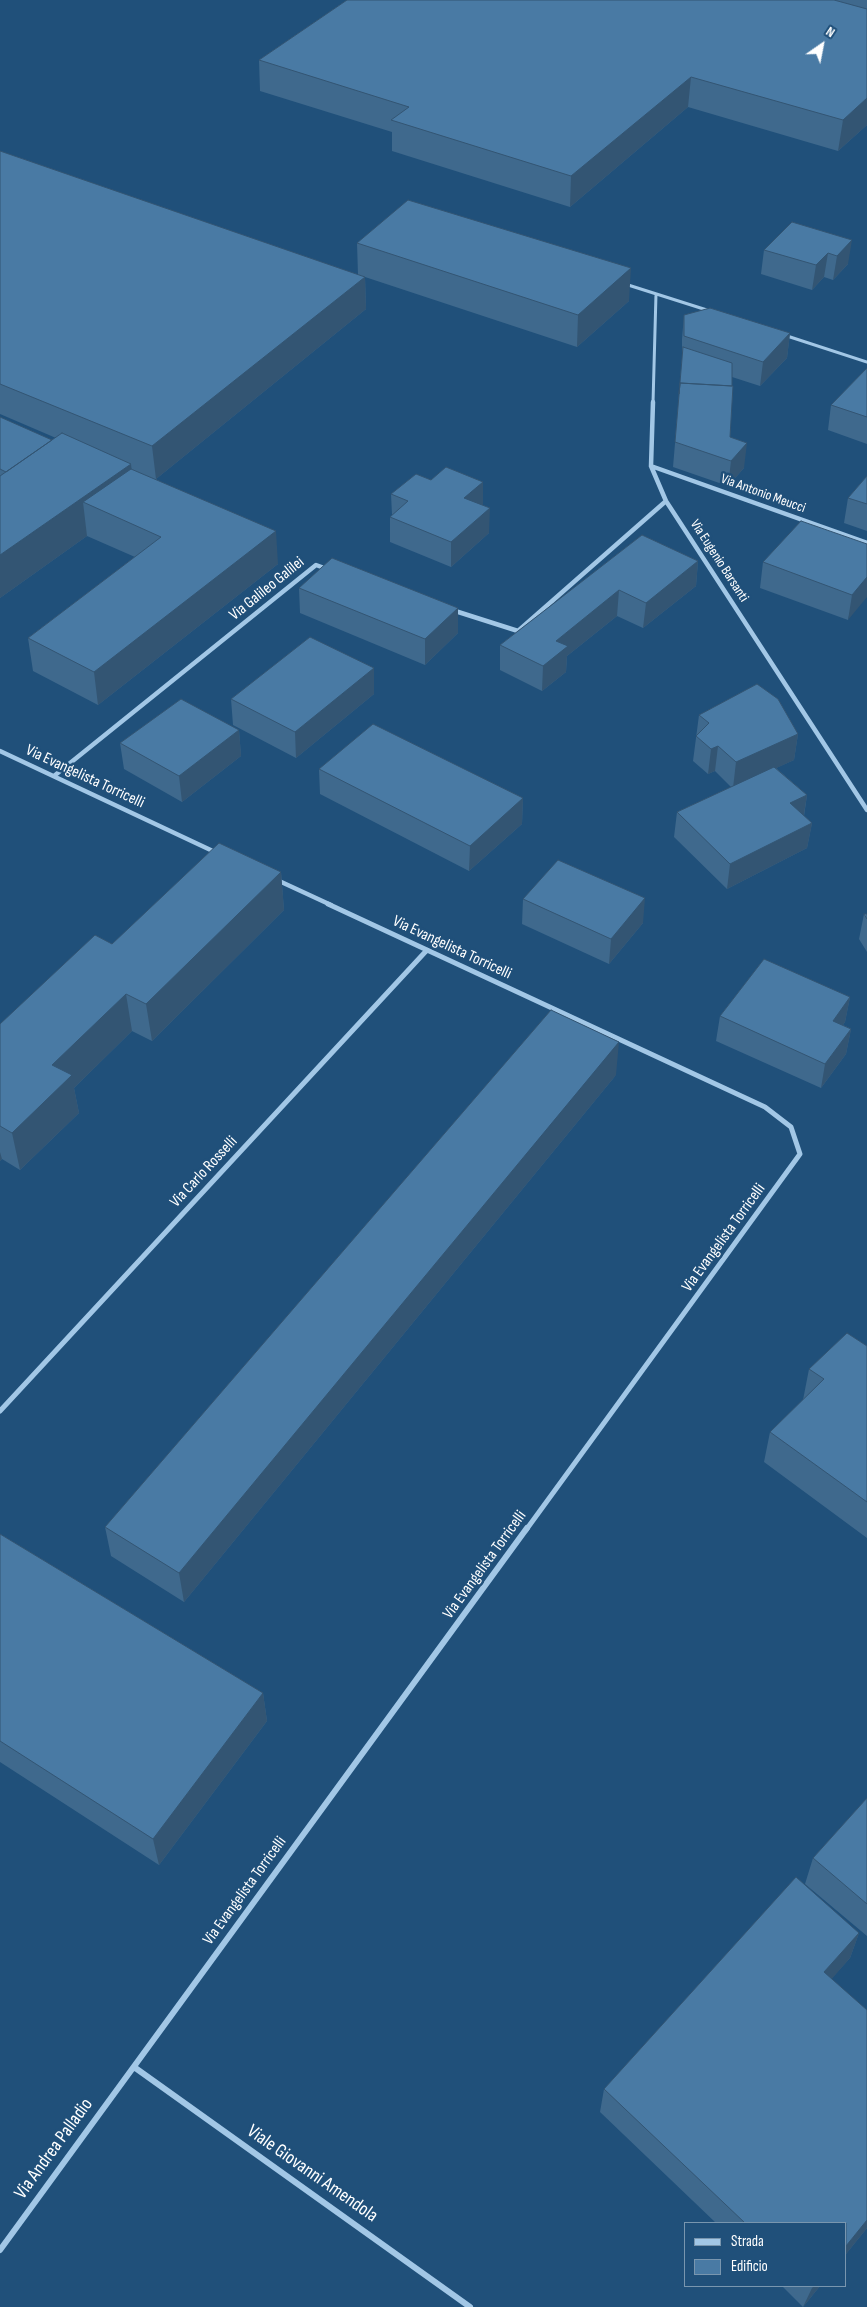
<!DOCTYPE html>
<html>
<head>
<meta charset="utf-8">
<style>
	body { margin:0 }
	#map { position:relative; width:867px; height:2307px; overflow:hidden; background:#20507a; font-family:"Sofia Sans Condensed",sans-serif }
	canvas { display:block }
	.legend { position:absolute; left:684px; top:2222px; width:162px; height:65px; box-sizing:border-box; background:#20507a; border:1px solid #7996af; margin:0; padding:6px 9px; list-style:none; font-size:15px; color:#fff }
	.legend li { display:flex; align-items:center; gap:10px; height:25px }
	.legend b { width:25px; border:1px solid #7996af }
	.north { position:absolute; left:797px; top:20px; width:50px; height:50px; -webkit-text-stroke:4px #20507a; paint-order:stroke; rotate:33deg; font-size:14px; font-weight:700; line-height:20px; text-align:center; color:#fff }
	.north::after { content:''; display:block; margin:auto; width:18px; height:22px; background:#fff; clip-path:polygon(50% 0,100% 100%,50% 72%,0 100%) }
</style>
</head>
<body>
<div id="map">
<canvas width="867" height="2307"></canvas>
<ul class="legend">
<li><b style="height:6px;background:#a2c7e6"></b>Strada</li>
<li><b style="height:14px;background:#497aa4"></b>Edificio</li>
</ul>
<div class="north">N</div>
</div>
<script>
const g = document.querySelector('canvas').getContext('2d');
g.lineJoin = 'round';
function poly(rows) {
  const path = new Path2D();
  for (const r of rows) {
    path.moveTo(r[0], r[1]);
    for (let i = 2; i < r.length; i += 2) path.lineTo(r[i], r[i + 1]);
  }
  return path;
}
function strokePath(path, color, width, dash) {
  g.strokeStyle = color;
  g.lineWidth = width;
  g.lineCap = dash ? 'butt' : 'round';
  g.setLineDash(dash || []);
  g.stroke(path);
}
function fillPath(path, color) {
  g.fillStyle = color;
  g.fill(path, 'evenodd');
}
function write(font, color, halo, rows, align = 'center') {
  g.font = font + ' "Sofia Sans Condensed",sans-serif';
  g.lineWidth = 5;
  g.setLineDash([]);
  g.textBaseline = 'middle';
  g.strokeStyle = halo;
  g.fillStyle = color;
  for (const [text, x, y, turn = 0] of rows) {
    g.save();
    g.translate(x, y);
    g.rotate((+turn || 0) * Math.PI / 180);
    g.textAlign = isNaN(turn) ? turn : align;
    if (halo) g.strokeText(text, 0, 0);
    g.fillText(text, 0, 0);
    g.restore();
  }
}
strokePath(poly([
	[625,284,710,311],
	[784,335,867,362],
	[653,403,656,294]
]), '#a2c7e6', 3);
strokePath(poly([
	[653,402,651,466,666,501,867,810],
	[651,466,867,543],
	[452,610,518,631,666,501],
	[0,751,217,853],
	[54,776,316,565,327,569],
	[277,880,331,905]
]), '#a2c7e6', 4.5);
strokePath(poly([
	[328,904,765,1107,791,1127,800,1154,526,1530],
	[0,1411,427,950]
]), '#a2c7e6', 5);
strokePath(poly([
	[134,2067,470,2307],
	[0,2250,527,1528]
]), '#a2c7e6', 6);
fillPath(poly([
	[347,0,867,0,867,125,838,151,688,107,570,207,392,151,392,132,260,91,259,60],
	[0,151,358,275,357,243,629,301,577,347,365,277,366,309,156,479,278,564,98,705,33,671,28,638,135,557,87,536,0,598,0,417,52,440,56,438,0,414],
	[792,222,848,264,833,280,824,277,812,290,761,274,764,250],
	[684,315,790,333,787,358,760,386,732,377,730,437,744,468,728,486,673,467,682,361,682,339],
	[867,368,867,444,828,430,831,405],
	[867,476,867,531,844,523,848,498],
	[391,494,483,505,489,533,451,567,390,542,390,517,392,515],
	[642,535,698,561,696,586,643,628,617,616,567,656,566,672,542,691,500,670,500,645],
	[867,544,848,620,760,588,763,562],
	[299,588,458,608,458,633,425,665,300,613],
	[374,668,374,694,296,758,233,725,231,699],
	[699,715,798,734,794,760,776,768,807,795,804,816,812,823,807,848,727,889,674,837,677,812,731,787,715,771,708,774,693,761],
	[239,730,241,756,182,802,124,769,120,743],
	[319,769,523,798,522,824,469,871,320,794],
	[281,872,284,910,152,1041,132,1031,74,1088,79,1113,20,1170,2,1159,0,1161,0,1024],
	[523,899,643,923,609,964,522,924],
	[864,914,867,914,867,952,859,939],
	[850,997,845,1022,843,1025,851,1029,846,1054,821,1088,716,1041,720,1016],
	[616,1075,184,1602,111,1556,105,1527],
	[867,1346,867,1538,764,1462,770,1432,803,1400,809,1369],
	[0,1534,263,1693,267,1721,159,1865,0,1762],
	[867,1798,867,1936,805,1884,813,1858],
	[859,1933,850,1958,831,1979,867,2010,867,2228,846,2254,846,2223,716,2223,600,2112,604,2089],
	[782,2286,820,2286,803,2307]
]), '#3f698d');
fillPath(poly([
	[691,77,688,107,570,207,571,176],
	[867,98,867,125,838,151,843,120],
	[852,240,848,264,833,280,837,256],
	[828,253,824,277,812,290,816,265],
	[631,268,629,301,577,347,578,315],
	[365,277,366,309,156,479,152,446],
	[790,333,787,358,760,386,763,362],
	[747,443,744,468,728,486,731,461],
	[131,464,135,502,83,502,87,536,0,598,0,555],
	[483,482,483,507,464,498],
	[490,508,489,533,451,567,451,542],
	[276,531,278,564,98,705,94,672],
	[698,561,696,586,643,628,646,603],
	[867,577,867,597,848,620,852,595],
	[619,590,617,616,567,656,566,672,542,691,543,666,556,641],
	[458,608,458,633,425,665,425,639],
	[374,668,374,694,296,758,295,732],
	[239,730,241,756,182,802,179,776],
	[798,734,794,760,733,788,736,762],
	[718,746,715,771,708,774,711,749],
	[807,795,803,820,790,803],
	[523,798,522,824,469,871,470,846],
	[812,823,807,848,727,889,730,864],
	[281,872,284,910,152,1041,146,1004],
	[645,898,643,923,609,964,611,939],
	[126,994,132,1031,74,1088,79,1113,20,1170,12,1133,52,1065],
	[850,997,845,1022,828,1046,833,1021],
	[851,1029,846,1054,821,1088,825,1064],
	[619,1042,616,1075,184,1602,179,1573],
	[0,1152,2,1159,0,1161],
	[263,1693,267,1721,159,1865,153,1839],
	[859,1933,850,1958,816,1997,824,1972],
	[867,2220,867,2228,846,2254,846,2246],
	[814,2286,820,2286,803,2307,812,2288]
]), '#335573');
const building = poly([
	[347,0,834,0,867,9,867,98,843,120,691,77,571,176,391,120,409,107,259,60,347,0],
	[0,151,365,277,152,446,0,384,0,151],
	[408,200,631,268,578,315,357,243,408,200],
	[792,222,852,240,837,256,828,253,816,265,764,250,792,222],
	[710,308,790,333,763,362,684,336,684,315,710,308],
	[683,347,732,363,732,386,680,383,679,394,683,347],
	[867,368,867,417,831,405,867,368],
	[680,383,733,386,730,437,747,443,731,461,675,442,680,383],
	[0,417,52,440,6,472,0,469,0,417],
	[62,433,131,464,0,555,0,476,62,433],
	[446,467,483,482,464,498,490,508,451,542,390,517,408,501,391,494,416,474,431,480,446,467],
	[131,469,276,531,94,672,28,638,161,537,83,502,131,469],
	[867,476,867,504,848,498,867,476],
	[801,521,867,544,867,577,852,595,763,562,801,521],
	[642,535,698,561,646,603,619,590,556,641,568,646,543,666,500,645,642,535],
	[332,558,458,608,425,639,299,588,332,558],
	[310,637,374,668,295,732,231,699,310,637],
	[757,684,778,699,798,734,736,762,718,746,711,749,696,736,709,723,699,715,757,684],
	[181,699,239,730,179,776,120,743,181,699],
	[373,724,523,798,470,846,319,769,373,724],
	[774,767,807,795,790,803,812,823,730,864,677,812,774,767],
	[219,843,281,872,146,1004,126,994,52,1065,72,1075,12,1133,0,1126,0,1024,95,935,112,944,219,843],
	[558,860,645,898,611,939,523,899,558,860],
	[864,914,867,914,867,919,864,914],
	[764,959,850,997,833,1021,851,1029,825,1064,720,1016,764,959],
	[551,1010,619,1042,179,1573,105,1527,551,1010],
	[847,1333,867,1346,867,1502,770,1432,824,1379,809,1369,847,1333],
	[0,1534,263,1693,153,1839,0,1741,0,1534],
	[867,1798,867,1904,813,1858,867,1798],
	[796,1877,859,1933,824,1972,867,2010,867,2220,846,2246,846,2223,745,2223,604,2089,796,1877]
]);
fillPath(building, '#497aa4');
strokePath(building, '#335573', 1);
write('14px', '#fff', '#20507a', [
	["Via Antonio Meucci",763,494,20],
	["Via Eugenio Barsanti",719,561,57]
]);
write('16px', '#fff', '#20507a', [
	["Via Galileo Galilei",267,589,-39],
	["Via Evangelista Torricelli",85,777,25],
	["Via Evangelista Torricelli",452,948,25],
	["Via Carlo Rosselli",204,1172,-47],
	["Via Evangelista Torricelli",724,1238,-54],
	["Via Evangelista Torricelli",485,1565,-54],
	["Via Evangelista Torricelli",245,1891,-54]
]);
write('19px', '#fff', '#20507a', [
	["Via Andrea Palladio",54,2149,-54],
	["Viale Giovanni Amendola",312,2174,35]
]);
</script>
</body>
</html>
